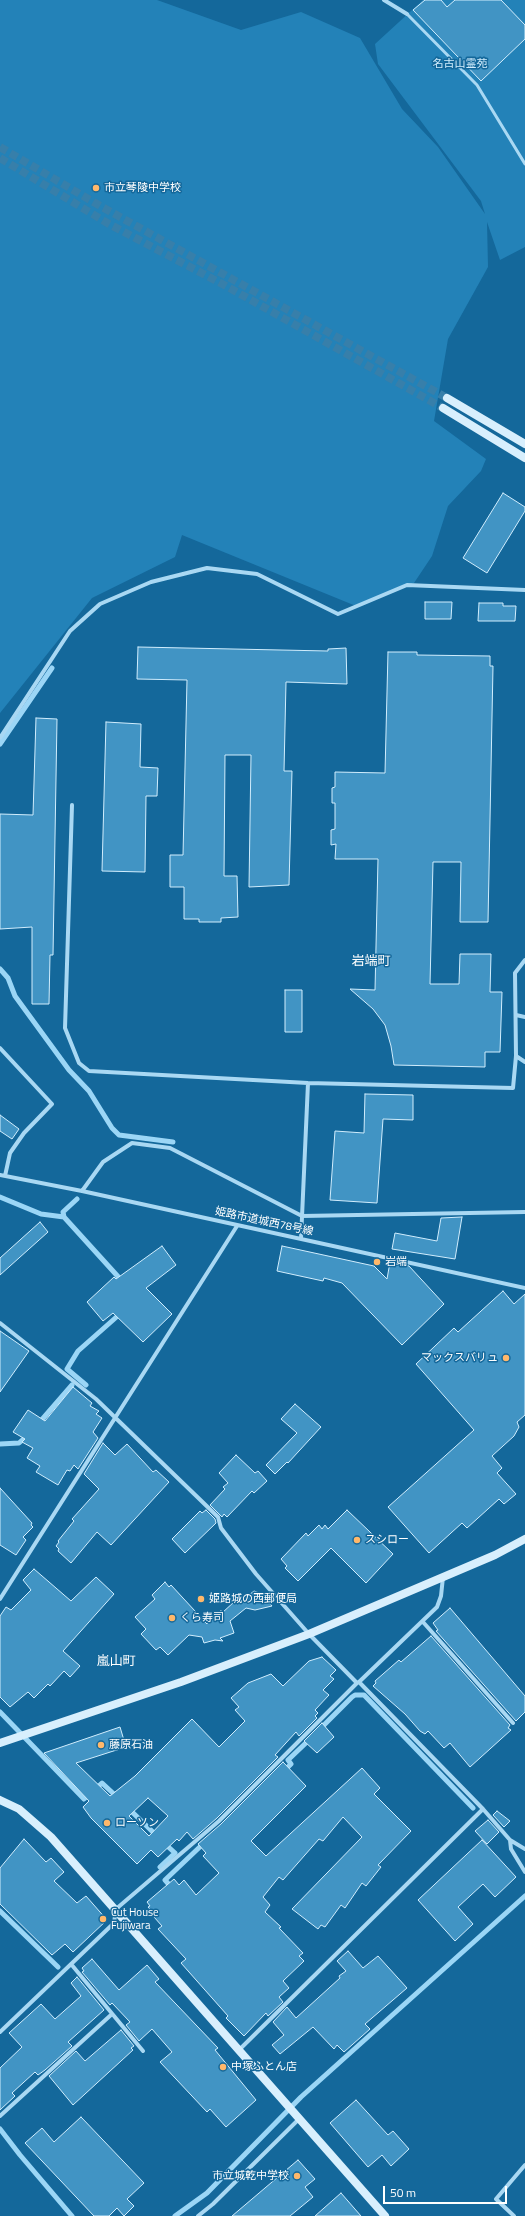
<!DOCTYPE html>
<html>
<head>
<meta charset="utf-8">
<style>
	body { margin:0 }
	#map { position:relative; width:525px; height:2216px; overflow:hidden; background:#14689b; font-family:"Titillium Web",sans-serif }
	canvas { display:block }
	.scale { position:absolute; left:383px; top:2186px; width:124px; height:18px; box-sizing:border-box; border:2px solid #fff; border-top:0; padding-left:5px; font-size:12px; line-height:14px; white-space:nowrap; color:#fff; -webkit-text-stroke:3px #14689b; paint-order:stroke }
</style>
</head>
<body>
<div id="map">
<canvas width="525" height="2216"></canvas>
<div class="scale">50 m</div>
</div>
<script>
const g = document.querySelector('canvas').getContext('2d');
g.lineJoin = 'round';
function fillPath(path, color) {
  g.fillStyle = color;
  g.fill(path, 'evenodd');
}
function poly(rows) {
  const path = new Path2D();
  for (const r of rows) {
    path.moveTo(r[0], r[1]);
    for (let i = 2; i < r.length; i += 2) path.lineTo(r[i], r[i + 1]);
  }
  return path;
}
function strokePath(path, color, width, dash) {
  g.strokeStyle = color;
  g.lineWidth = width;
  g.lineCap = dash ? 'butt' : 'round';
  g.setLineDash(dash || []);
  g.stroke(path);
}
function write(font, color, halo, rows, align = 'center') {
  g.font = font + ' "Titillium Web","Noto Sans JP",sans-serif';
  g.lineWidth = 3;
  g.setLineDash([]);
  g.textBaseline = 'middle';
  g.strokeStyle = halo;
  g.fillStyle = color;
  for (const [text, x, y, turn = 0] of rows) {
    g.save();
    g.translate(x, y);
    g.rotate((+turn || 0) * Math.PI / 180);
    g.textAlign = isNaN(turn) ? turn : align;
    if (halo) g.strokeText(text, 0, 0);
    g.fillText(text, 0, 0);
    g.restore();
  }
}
fillPath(poly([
	[0,0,157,0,241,30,301,12,360,38,402,109,438,147,485,214,481,201,378,64,375,44,423,0,525,0,525,247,500,260,487,222,488,267,448,339,434,421,486,459,481,471,448,506,432,556,414,583,356,606,182,535,175,557,92,598,0,713]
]), '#2382b8');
strokePath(poly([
	[0,744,52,668],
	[0,969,8,978,15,996,69,1070,89,1091,112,1128,119,1135,173,1142],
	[0,1197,41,1214,64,1217],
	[77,1199,63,1212,64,1217,122,1281],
	[86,1385,67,1369,78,1351,121,1313],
	[39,1423,72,1385],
	[0,1444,19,1443,28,1435],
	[0,1712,84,1799,102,1783,117,1797],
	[320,1729,352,1697,355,1695,364,1695,473,1808],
	[284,1771,291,1764,288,1760,310,1739],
	[128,1808,157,1836],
	[160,1867,175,1853,164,1843],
	[172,1888,165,1880,204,1843],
	[0,1911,58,1967],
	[0,2129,20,2155,72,2216],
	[175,2216,207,2193,301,2097,525,1896]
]), '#9bd6f6', 5);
const building = poly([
	[425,0,441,0,447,7,455,0,501,0,525,25,525,39,481,81,413,10,425,0],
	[503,493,525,507,525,511,487,573,463,558,503,493],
	[425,602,452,602,451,619,425,619,425,602],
	[479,603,503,603,503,606,516,606,515,621,478,621,479,603],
	[138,647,328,651,328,649,346,648,347,684,286,682,284,771,292,771,289,885,249,887,251,755,225,755,224,876,237,876,238,917,221,918,221,922,199,922,199,919,184,919,184,887,170,887,170,855,183,855,187,680,137,679,138,647],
	[388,652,417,652,417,655,490,656,490,666,493,666,488,922,460,922,461,862,433,862,430,984,459,984,460,954,491,954,490,992,502,992,500,1052,485,1052,485,1067,394,1065,391,1046,385,1025,373,1009,350,989,375,990,378,859,335,859,336,844,331,845,331,830,335,829,335,803,332,803,332,788,335,787,335,772,385,773,388,652],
	[36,718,57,719,53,955,50,955,49,1004,32,1004,32,927,0,929,0,814,33,815,36,718],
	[106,722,141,724,140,767,158,768,157,796,146,796,145,872,102,871,106,722],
	[285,990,302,990,302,1032,285,1032,285,990],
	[365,1094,413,1095,413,1120,383,1119,377,1203,330,1200,335,1131,364,1133,365,1094],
	[0,1115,19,1129,12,1139,0,1131,0,1115],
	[462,1217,455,1259,392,1249,395,1233,437,1241,441,1218,462,1217],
	[40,1222,48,1232,0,1275,0,1258,40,1222],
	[162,1246,176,1265,146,1288,172,1314,143,1342,113,1313,103,1321,87,1302,114,1277,116,1279,162,1246],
	[282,1246,374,1266,387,1279,390,1262,409,1266,444,1304,402,1345,342,1283,324,1278,323,1281,277,1271,282,1246],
	[503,1291,514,1304,525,1294,525,1415,517,1422,519,1427,514,1436,492,1456,502,1468,497,1473,516,1494,504,1504,499,1499,467,1528,462,1523,429,1553,388,1507,474,1430,416,1364,454,1328,458,1332,503,1291],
	[0,1331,29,1351,0,1392,0,1331],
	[73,1387,92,1403,90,1406,99,1411,96,1414,102,1418,93,1432,98,1438,78,1469,74,1465,70,1471,67,1470,58,1485,36,1472,40,1466,27,1458,33,1448,22,1442,25,1439,13,1432,28,1410,45,1421,73,1387],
	[295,1404,321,1427,288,1463,287,1462,275,1474,266,1465,297,1433,281,1419,295,1404],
	[103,1443,115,1455,127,1444,153,1472,156,1470,169,1482,111,1545,97,1532,71,1563,58,1551,59,1549,56,1546,59,1542,58,1541,74,1521,72,1519,99,1489,84,1474,103,1443],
	[236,1455,255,1473,258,1471,267,1481,254,1493,252,1491,227,1517,224,1514,222,1517,210,1505,225,1489,223,1487,228,1483,219,1473,236,1455],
	[0,1488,32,1523,31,1525,33,1527,23,1537,26,1540,16,1555,0,1545,0,1488],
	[206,1510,215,1519,216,1523,185,1553,172,1539,200,1511,202,1513,206,1510],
	[347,1510,393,1554,366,1583,331,1548,298,1581,285,1568,287,1566,281,1559,306,1533,308,1536,319,1525,322,1529,325,1525,328,1529,347,1510],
	[34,1569,71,1601,96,1577,114,1594,63,1651,80,1666,70,1677,64,1671,50,1686,48,1684,34,1698,28,1692,10,1707,0,1697,0,1616,6,1607,11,1610,31,1590,23,1580,34,1569],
	[165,1582,169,1587,171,1585,207,1624,221,1610,222,1613,235,1601,244,1599,254,1591,262,1594,272,1606,255,1610,246,1608,230,1621,234,1633,220,1638,223,1641,215,1640,204,1643,202,1637,189,1635,168,1655,160,1647,156,1650,141,1634,146,1629,135,1617,155,1599,152,1595,165,1582],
	[450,1608,525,1696,525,1712,516,1721,436,1631,438,1630,433,1623,450,1608],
	[431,1636,510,1725,508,1728,511,1730,470,1767,450,1743,444,1748,428,1731,425,1734,420,1731,405,1714,373,1686,376,1683,375,1681,399,1660,401,1662,431,1636],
	[322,1657,336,1670,330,1676,334,1679,323,1690,329,1695,315,1710,318,1713,315,1716,317,1718,299,1736,296,1732,275,1755,278,1757,217,1818,193,1839,187,1832,179,1841,177,1839,158,1857,151,1850,137,1864,91,1818,83,1807,89,1801,44,1753,120,1727,126,1747,76,1763,110,1796,135,1776,192,1719,219,1747,245,1721,235,1710,239,1707,231,1698,248,1683,271,1674,283,1686,309,1661,322,1657],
	[148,1798,168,1816,149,1836,129,1816,148,1798],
	[322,1723,334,1737,317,1753,304,1741,322,1723],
	[283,1762,306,1786,251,1841,266,1856,362,1768,380,1788,374,1794,411,1831,378,1865,381,1867,366,1886,362,1883,345,1908,341,1905,325,1927,321,1925,318,1929,292,1909,362,1837,343,1817,323,1841,319,1839,283,1880,279,1877,263,1897,270,1905,265,1912,281,1927,279,1928,303,1953,299,1956,304,1961,283,1981,289,1988,279,1997,283,2002,268,2016,266,2013,244,2036,226,2018,228,2016,181,1963,186,1959,158,1929,162,1926,154,1917,156,1916,148,1907,150,1906,147,1902,174,1879,179,1885,184,1880,196,1895,219,1873,203,1856,206,1853,198,1844,221,1824,283,1762],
	[497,1811,510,1821,504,1827,493,1815,497,1811],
	[488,1820,499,1832,487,1844,475,1831,488,1820],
	[24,1839,46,1862,51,1858,64,1872,54,1881,77,1903,86,1896,107,1920,73,1952,65,1944,52,1955,0,1904,0,1868,24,1839],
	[482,1840,516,1877,495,1897,483,1884,458,1907,473,1924,455,1941,418,1900,482,1840],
	[348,1951,363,1968,378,1956,407,1988,365,2024,370,2029,344,2052,337,2045,334,2049,313,2027,280,2054,272,2045,284,2035,273,2022,287,2007,296,2018,340,1978,339,1976,346,1971,337,1961,348,1951],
	[92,1959,119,1990,147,1965,159,1979,155,1982,218,2048,215,2050,256,2100,226,2127,210,2109,207,2112,160,2062,172,2052,152,2029,139,2041,126,2025,130,2022,112,2003,110,2005,82,1972,84,1971,82,1968,92,1959],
	[77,1977,104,2010,68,2042,72,2046,45,2070,38,2075,35,2072,12,2093,15,2096,0,2110,0,2068,22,2047,9,2033,41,2004,55,2019,81,1996,71,1983,77,1977],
	[121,2030,134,2046,131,2048,133,2050,73,2105,49,2076,76,2051,85,2061,121,2030],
	[356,2100,388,2135,393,2131,409,2149,391,2166,382,2155,368,2167,330,2123,356,2100],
	[81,2117,144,2183,127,2199,134,2206,124,2216,117,2208,109,2216,94,2216,25,2143,42,2128,54,2142,81,2117],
	[298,2160,315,2179,305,2187,313,2197,290,2216,232,2216,298,2160],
	[341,2193,361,2216,315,2216,341,2193]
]);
fillPath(building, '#4194c4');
strokePath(building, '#d1edfd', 1);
strokePath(poly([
	[0,147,102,207,447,398],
	[0,158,109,224,226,286,443,408]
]), '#377faa', 8, [8, 4]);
strokePath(poly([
	[407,14,477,85,525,164]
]), '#a9d8f3', 3);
strokePath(poly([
	[384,0,407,14],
	[0,738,70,631,100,604,151,582,207,568,257,574,338,614,407,585,525,590],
	[72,805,65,1028,79,1063,89,1071,308,1083,513,1088,516,1056,515,973,525,960],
	[516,1015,525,1017],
	[0,1048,52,1104,24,1133,10,1153,5,1176],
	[516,1056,525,1062],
	[0,1175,82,1191,525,1288],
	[82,1191,103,1162,132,1143,170,1148,302,1216,525,1212],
	[301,1239,308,1083],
	[0,1323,96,1399,218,1517,221,1528,256,1574,309,1634,357,1683,359,1682,483,1809,510,1840,511,1849,525,1872],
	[0,1599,237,1226],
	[423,1622,513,1723],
	[359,1682,437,1607,441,1596,443,1577],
	[510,1840,525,1849],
	[71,1964,143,2051],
	[0,2032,114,1923,116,1909,219,1821,357,1683],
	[239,2050,483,1809],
	[0,2116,112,2014],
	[198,2216,213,2204,299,2119],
	[514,2216,496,2199,525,2165]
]), '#a9d8f3', 4);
strokePath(poly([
	[447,398,525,444],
	[443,408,525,458],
	[0,1743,181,1682,309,1634,495,1555,525,1539],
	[0,1800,19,1809,51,1837,385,2216]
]), '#d8effd', 8);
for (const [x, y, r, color] of [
	[96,188,4,"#ffb86b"],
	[377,1262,4,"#ffb86b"],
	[506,1358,4,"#ffb86b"],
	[357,1540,4,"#ffb86b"],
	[201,1599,4,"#ffb86b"],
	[172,1618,4,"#ffb86b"],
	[101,1745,4,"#ffb86b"],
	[107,1823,4,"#ffb86b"],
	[103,1919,4,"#ffb86b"],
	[223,2067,4,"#ffb86b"],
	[297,2176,4,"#ffb86b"]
]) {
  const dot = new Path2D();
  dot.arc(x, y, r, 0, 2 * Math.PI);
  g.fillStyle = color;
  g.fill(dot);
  strokePath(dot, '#14689b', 1.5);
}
write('11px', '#d1edfd', '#14689b', [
	["名古山霊苑",460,64]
]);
write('11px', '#fff', '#14689b', [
	["市立琴陵中学校",104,188],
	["岩端",385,1262],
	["マックスバリュ",498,1358,"right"],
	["スシロー",365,1540],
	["姫路城の西郵便局",209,1599],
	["くら寿司",180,1618],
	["藤原石油",109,1745],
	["ローソン",115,1823],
	["Cut House",111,1913],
	["Fujiwara",111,1926],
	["中塚ふとん店",231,2067],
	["市立城乾中学校",289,2176,"right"]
], 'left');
write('11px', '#fff', '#14689b', [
	["姫路市道城西78号線",264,1222,12]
]);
write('13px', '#fff', '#14689b', [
	["岩端町",371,962],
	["嵐山町",116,1662]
]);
</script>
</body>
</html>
